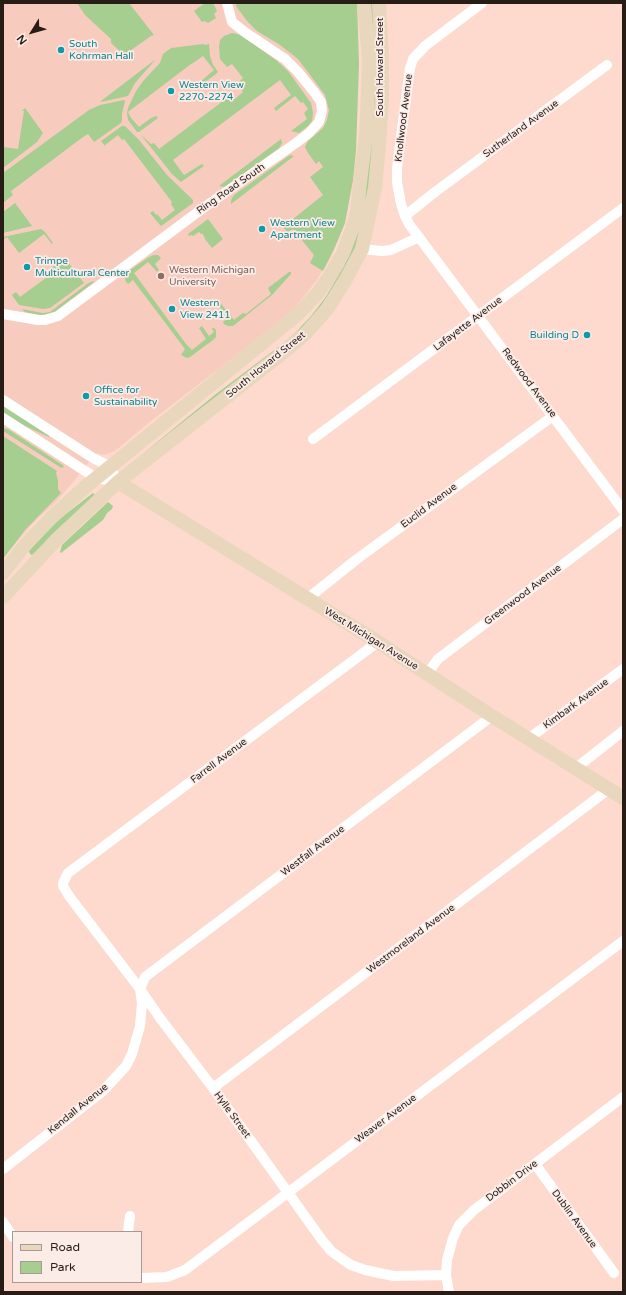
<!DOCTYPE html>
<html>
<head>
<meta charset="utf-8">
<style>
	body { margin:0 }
	#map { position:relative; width:626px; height:1295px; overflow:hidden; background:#fddacd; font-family:"Varela Round",sans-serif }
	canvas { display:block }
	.frame { position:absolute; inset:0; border:4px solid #281c17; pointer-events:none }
	.legend { position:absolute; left:12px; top:1231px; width:130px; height:52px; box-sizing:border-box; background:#fbece7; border:1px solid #a79994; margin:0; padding:5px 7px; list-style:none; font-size:12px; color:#281c17 }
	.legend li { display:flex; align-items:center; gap:8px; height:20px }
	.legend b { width:20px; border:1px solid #a79994 }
	.north { position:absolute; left:12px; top:12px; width:40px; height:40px; -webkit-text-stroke:3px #fbece7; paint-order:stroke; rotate:233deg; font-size:11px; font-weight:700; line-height:16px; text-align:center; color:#281c17 }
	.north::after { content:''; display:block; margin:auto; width:14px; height:18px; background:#281c17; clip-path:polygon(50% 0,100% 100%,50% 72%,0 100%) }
</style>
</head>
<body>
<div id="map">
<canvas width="626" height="1295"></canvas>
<div class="frame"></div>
<ul class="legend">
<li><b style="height:5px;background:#e9d7bd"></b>Road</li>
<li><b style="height:11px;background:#a5ce90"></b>Park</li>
</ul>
<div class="north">N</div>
</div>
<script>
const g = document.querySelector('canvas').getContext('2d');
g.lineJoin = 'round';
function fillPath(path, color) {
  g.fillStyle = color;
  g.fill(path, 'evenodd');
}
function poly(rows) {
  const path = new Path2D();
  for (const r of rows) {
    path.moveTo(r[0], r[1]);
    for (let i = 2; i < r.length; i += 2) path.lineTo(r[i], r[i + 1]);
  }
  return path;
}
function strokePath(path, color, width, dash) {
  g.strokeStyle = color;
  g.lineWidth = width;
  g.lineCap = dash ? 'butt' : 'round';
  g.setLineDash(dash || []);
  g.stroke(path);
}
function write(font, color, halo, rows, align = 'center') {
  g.font = font + ' "Varela Round",sans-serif';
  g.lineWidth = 3.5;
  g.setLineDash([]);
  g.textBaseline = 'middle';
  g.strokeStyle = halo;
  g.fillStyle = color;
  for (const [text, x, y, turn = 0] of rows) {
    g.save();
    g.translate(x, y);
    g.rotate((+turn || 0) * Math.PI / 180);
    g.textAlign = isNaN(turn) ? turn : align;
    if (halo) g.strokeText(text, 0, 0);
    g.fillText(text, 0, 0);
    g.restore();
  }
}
fillPath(poly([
	[3,3,360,3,357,5,359,64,356,150,353,180,345,223,330,259,316,281,290,314,151,421,115,451,104,455,96,453,74,481,56,502,34,522,3,558]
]), '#f7ccbe');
fillPath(poly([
	[77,3,129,3,154,35,151,36,127,53,122,53,111,43,111,39,85,15],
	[205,3,213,3,217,11,214,14,216,18,208,23,205,21,202,22,194,11],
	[237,3,357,3,359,64,356,150,353,180,345,223,335,247,323,271,310,263,314,255,293,229,287,232,283,227,323,195,310,177,323,167,319,161,316,164,308,153,305,147,308,141,323,128,327,120,329,110,325,95,298,59,280,45,257,31,247,21,236,6],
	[369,3,374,3,377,57,372,163,364,222,350,264,307,326,135,460,216,394,285,342,296,332,311,316,325,298,344,266,355,237],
	[232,33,241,35,277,61,288,71,311,103,313,113,312,121,308,126,299,133,291,131,307,119,304,113,308,109,303,102,301,103,295,96,276,111,274,108,291,95,280,80,173,160,184,175,202,164,204,166,181,182,172,174,141,135,151,144,154,143,159,149,231,95,235,99,243,92,237,83,243,78,232,64,227,67,220,59,219,47,220,40,224,36],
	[203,44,205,45,209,44,210,56,213,65,218,72,216,74,201,85,199,83,214,70,203,56,193,63,191,64,128,112,131,118,139,127,151,118,156,116,158,118,139,132,137,132,128,120,127,114,128,108,136,91,144,80,160,63,163,54,171,48],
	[156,59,135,83,128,96,101,102,101,101],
	[124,100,125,101,122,114,122,121,121,123,94,142,88,134,83,137,11,191,13,195,3,203,3,173,89,110,100,105],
	[25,108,43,133,37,142,3,168,3,147,18,149,24,111,22,111],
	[122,126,125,126,139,140,167,175,193,200,193,203,161,226,160,225,150,213,153,211,156,215,157,214,162,220,175,210,171,204,172,202,124,139,122,140,118,135,105,145,106,147,101,141],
	[281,139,282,143,279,148,225,187,219,186],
	[290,155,294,156,231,204,231,200,234,195],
	[15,203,32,226,3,233,3,212],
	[208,219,223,239,212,248,205,239,203,234,201,234,199,232,193,236,191,235,189,236,188,234],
	[41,229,45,232,53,243,52,244,44,234,19,253,7,237,3,240,3,237],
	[154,255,158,255,161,258,155,264,159,270,157,272,148,262,134,273,186,344,192,350,206,339,199,328,202,326,209,336,214,332,212,329,212,328,214,328,216,330,216,337,213,340,190,357,187,358,181,355,185,349,133,280,128,284,125,280,127,272,149,257],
	[65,262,68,262,84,283,50,308,43,309,19,305,12,295,16,292,20,297,54,272,51,268,57,264],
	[289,272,291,272,291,274,272,295,233,326,228,326,224,324,223,322,228,318,217,303,211,307,211,303,216,300,218,300,234,320,243,313,246,314,271,294,268,288],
	[93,281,94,282,53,313,40,315,25,312,22,309,43,313,50,312,87,284],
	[3,405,49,435,49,437,25,426,3,412],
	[3,428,8,429,64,466,62,468,60,467,3,431],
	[3,436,57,471,56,473,58,481,58,489,61,493,25,530,3,559],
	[93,493,95,495,32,555,30,554,29,551,53,524],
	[108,502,113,506,112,509,107,513,103,520,61,553,60,552,62,545]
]), '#a5ce90');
strokePath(poly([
	[482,3,425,46,413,59,410,68,397,168,397,182,401,204,405,216,409,224,623,510],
	[405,216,435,192,607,65],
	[362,249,382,251,391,250,419,237],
	[3,314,38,320,45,320,58,316,206,206,296,143,309,133,319,122,322,111,321,102,315,93,298,72,285,59,246,33,232,22,227,3],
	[3,400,93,458,109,466,118,482],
	[3,418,96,478,118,482],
	[313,439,623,208],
	[307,599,357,559,553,416],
	[378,642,68,873,63,883,63,886,69,896,140,989,160,1018,213,1088,322,1240,331,1251,342,1259,351,1265,365,1270,379,1273,394,1276,446,1275],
	[427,674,438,659,623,519],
	[528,739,623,669],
	[576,768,623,731],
	[213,1088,609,789],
	[535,1164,614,1273],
	[3,1169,103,1091,126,1066,132,1054,140,1026,142,1003,140,989,145,977,492,716],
	[3,1222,13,1237],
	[128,1232,130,1216],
	[141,1278,167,1277,185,1270,623,941],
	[449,1292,446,1275,447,1260,453,1238,459,1225,474,1210,623,1097]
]), '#fff', 10);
strokePath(poly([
	[118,482,378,642,492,716,623,798],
	[3,573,25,545,52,517,84,488,298,314,317,294,331,274,343,253,352,229,357,212,360,182,366,135,368,90,369,61,364,3],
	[3,597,57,539,118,482,284,352,307,332,328,308,346,279,362,249,375,188,379,145,382,101,382,58,379,3]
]), '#e9d7bd', 14);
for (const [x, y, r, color] of [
	[61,50,4,"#0f9aa8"],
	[171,91,4,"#0f9aa8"],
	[262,229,4,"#0f9aa8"],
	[27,267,4,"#0f9aa8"],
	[161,276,4,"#8d6e63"],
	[172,309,4,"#0f9aa8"],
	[587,335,4,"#0f9aa8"],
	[86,396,4,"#0f9aa8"]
]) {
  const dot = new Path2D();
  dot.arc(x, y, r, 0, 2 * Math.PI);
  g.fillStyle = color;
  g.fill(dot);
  strokePath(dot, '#fbece7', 1.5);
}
write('10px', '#0d838f', '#fbece7', [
	["South",69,44],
	["Kohrman Hall",69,56],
	["Western View",179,85],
	["2270-2274",179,97],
	["Western View",270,223],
	["Apartment",270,235],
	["Trimpe",35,261],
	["Multicultural Center",35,273],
	["Western",180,303],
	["View 2411",180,315],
	["Building D",579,335,"right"],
	["Office for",94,390],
	["Sustainability",94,402]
], 'left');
write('10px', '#281c17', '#fbece7', [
	["South Howard Street",380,67,-90],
	["Knollwood Avenue",404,118,-83],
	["Sutherland Avenue",521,129,-36],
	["Ring Road South",231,189,-35],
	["Lafayette Avenue",468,324,-37],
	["South Howard Street",266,365,-39],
	["Redwood Avenue",529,383,53],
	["Euclid Avenue",429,506,-37],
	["Greenwood Avenue",523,595,-37],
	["West Michigan Avenue",371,639,32],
	["Kimbark Avenue",576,704,-36],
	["Farrell Avenue",219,761,-37],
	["Westfall Avenue",313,851,-37],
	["Westmoreland Avenue",411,939,-37],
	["Kendall Avenue",78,1109,-39],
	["Hylle Street",232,1115,54],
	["Weaver Avenue",386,1119,-37],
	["Dobbin Drive",512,1181,-37],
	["Dublin Avenue",574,1219,54]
]);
write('10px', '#785e54', '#fbece7', [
	["Western Michigan",169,270],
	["University",169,282]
], 'left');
</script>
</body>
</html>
